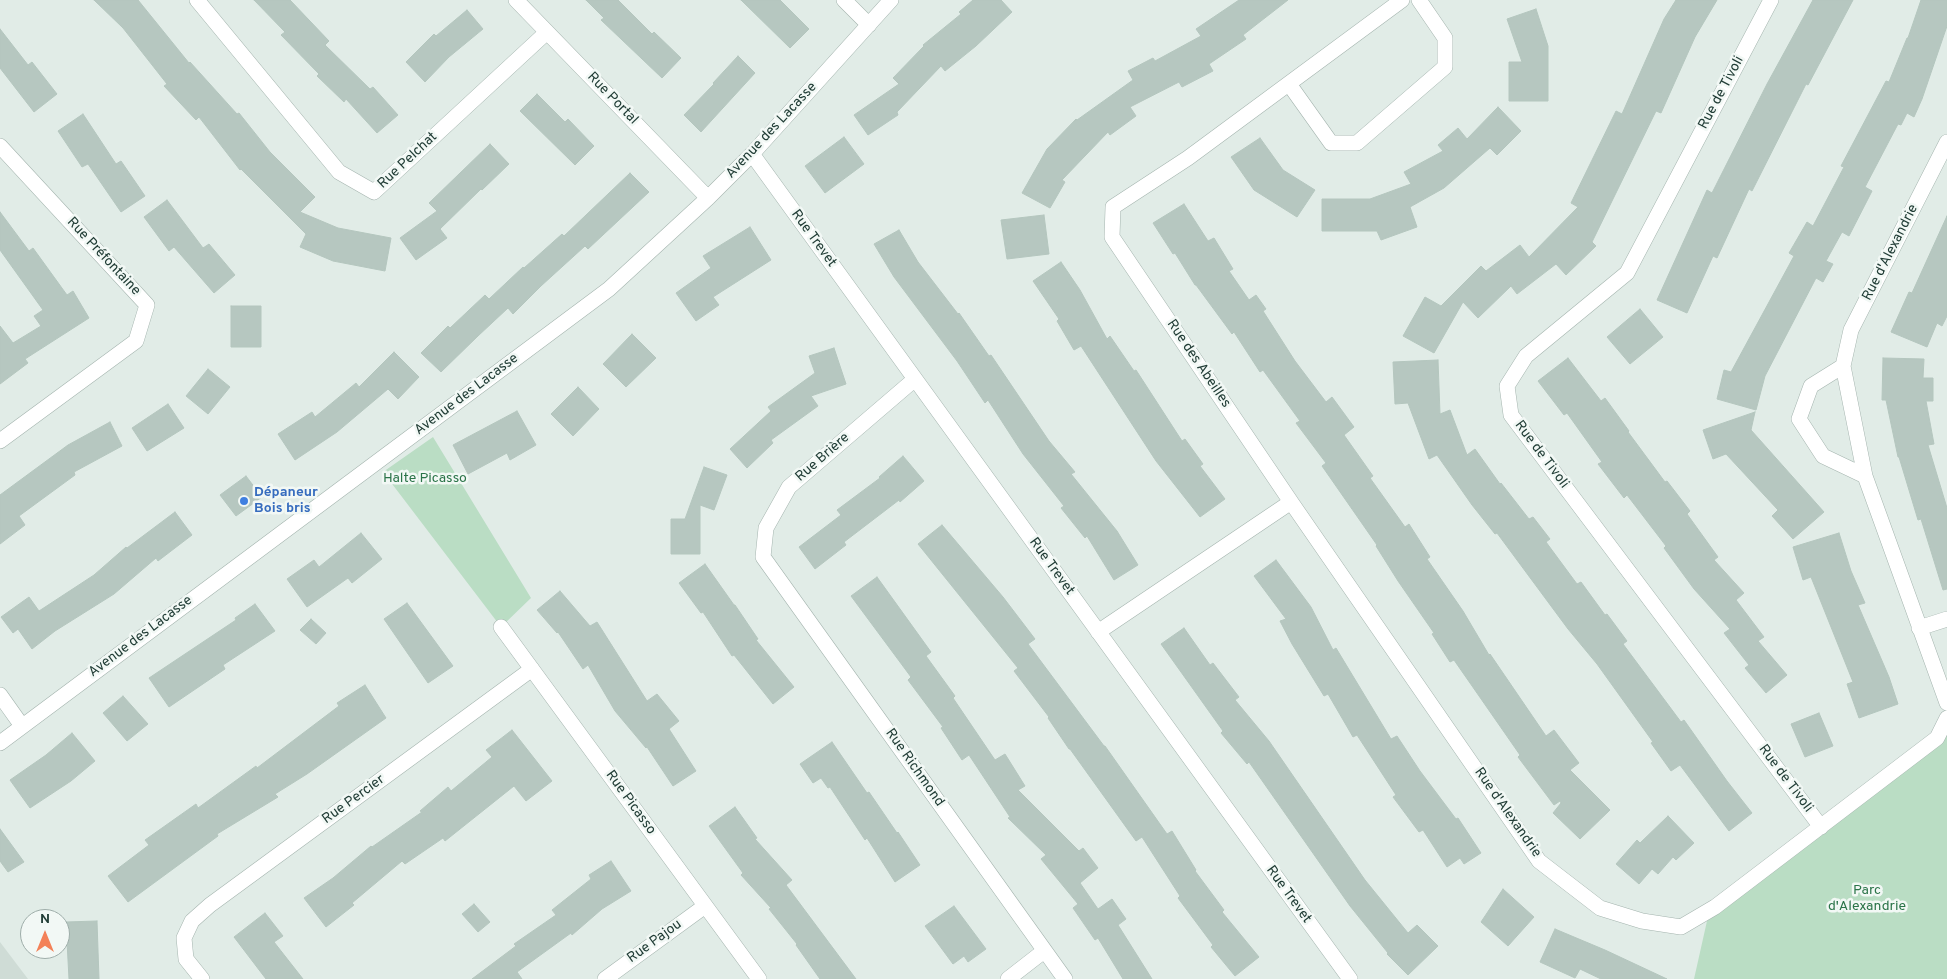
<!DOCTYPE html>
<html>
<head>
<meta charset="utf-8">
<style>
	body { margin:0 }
	#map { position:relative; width:1947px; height:979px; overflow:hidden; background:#e1ece7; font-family:Overpass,sans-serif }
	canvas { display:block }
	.north { position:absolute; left:20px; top:909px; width:50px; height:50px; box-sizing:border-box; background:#f2f8f5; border:1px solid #9eada9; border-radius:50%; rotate:0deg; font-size:14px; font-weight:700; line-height:20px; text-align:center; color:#213d36 }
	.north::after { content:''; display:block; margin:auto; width:18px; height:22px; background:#f38158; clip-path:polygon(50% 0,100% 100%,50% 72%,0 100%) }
</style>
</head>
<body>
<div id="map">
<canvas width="1947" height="979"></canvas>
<div class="north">N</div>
</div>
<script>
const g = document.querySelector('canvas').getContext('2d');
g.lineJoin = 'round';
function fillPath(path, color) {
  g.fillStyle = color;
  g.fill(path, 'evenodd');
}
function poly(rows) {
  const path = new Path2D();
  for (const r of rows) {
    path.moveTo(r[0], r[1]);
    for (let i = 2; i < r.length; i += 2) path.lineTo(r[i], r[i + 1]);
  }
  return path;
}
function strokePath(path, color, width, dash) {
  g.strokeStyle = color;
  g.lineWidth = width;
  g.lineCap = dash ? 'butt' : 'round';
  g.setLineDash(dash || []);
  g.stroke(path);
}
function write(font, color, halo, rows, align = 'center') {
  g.font = font + ' Overpass,sans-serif';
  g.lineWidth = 5;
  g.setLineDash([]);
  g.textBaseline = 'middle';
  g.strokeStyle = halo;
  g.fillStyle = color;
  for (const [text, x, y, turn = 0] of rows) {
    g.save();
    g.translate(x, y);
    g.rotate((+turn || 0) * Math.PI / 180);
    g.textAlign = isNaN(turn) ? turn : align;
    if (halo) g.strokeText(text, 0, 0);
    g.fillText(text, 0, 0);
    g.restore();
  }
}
fillPath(poly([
	[0,942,28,979,0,979]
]), '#cfdcd6');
fillPath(poly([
	[433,437,531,598,501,627,383,472],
	[1947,727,1947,979,1694,979,1707,921,1937,744]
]), '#baddc4');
const building = poly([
	[94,0,138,0,189,63,190,62,237,114,239,113,270,152,315,197,300,212,338,228,391,238,385,271,333,261,300,247,306,234,241,169,240,170,199,117,196,120,164,86,167,84,123,28,94,0],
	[254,0,290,0,329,41,325,45,370,89,373,87,398,115,377,133,346,99,344,102,317,76,319,74,281,35,285,32,254,0],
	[586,0,618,0,652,34,654,32,681,58,662,78,601,20,604,18,586,0],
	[741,0,780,0,809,29,790,48,741,0],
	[973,0,1001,0,1012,12,976,46,945,71,941,66,897,112,898,115,868,135,854,115,899,84,893,78,924,46,923,45,961,14,959,12,973,0],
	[1239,0,1288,0,1243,35,1246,39,1209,64,1213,71,1182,87,1179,82,1130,107,1136,116,1110,135,1108,132,1062,180,1065,182,1050,208,1022,193,1047,149,1076,119,1077,120,1133,80,1128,71,1153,58,1155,61,1201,36,1196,29,1239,0],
	[1676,0,1717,0,1695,37,1661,113,1656,111,1592,242,1596,246,1566,275,1556,264,1517,294,1511,286,1478,318,1463,302,1434,353,1403,336,1425,297,1441,306,1481,266,1486,271,1520,245,1529,257,1578,207,1571,203,1616,111,1622,114,1664,19,1676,0],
	[1813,0,1853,0,1808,85,1806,84,1752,191,1749,189,1717,258,1713,256,1687,313,1657,300,1707,190,1712,193,1767,84,1813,0],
	[1921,0,1947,0,1947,26,1922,99,1914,117,1907,113,1901,125,1898,124,1865,187,1872,191,1849,236,1842,232,1826,261,1833,264,1823,282,1816,278,1765,376,1756,410,1717,399,1724,370,1731,372,1794,256,1789,253,1807,222,1813,226,1844,167,1841,166,1886,81,1889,82,1907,38,1908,38,1921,0],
	[1536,9,1548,46,1548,101,1509,101,1509,62,1522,62,1507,19,1536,9],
	[467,10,483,29,449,57,425,82,406,62,434,34,436,36,467,10],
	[0,29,28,65,32,62,57,94,34,112,0,68,0,29],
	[738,56,755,73,701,132,684,115,714,84,713,83,738,56],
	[537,94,565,122,568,119,594,146,575,165,520,111,537,94],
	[1498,107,1521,131,1497,155,1490,148,1444,188,1410,207,1417,227,1381,240,1377,231,1322,231,1322,199,1370,199,1411,184,1404,172,1443,151,1438,145,1458,128,1467,139,1498,107],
	[83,114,116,164,121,161,145,196,121,212,88,164,82,167,58,131,83,114],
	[844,137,864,164,825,193,805,166,844,137],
	[1260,138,1283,170,1315,190,1297,217,1254,190,1231,157,1260,138],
	[490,144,509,164,482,190,481,189,440,229,447,238,416,260,400,238,437,211,429,203,490,144],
	[630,173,649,192,588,249,585,246,541,286,513,314,508,308,478,336,441,372,421,353,448,326,450,328,485,295,489,299,523,267,524,268,562,234,564,236,630,173],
	[167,200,203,248,209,244,235,275,214,293,174,247,169,251,144,217,167,200],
	[1184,204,1208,241,1214,238,1233,269,1229,271,1249,300,1256,295,1266,309,1263,311,1295,361,1326,402,1332,397,1354,427,1344,435,1373,476,1370,478,1405,527,1409,524,1430,557,1427,559,1463,611,1489,655,1490,654,1546,736,1554,730,1579,763,1570,770,1610,810,1580,839,1553,813,1561,803,1560,801,1554,805,1518,757,1520,755,1454,660,1450,662,1432,634,1434,633,1398,581,1376,546,1377,545,1322,466,1326,463,1296,423,1300,421,1263,370,1260,372,1234,332,1232,334,1196,285,1195,285,1175,253,1173,254,1153,223,1184,204],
	[0,212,29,251,33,248,67,295,73,291,89,318,25,359,28,363,0,384,0,326,13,343,41,326,34,316,43,310,0,250,0,212],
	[1044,215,1049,254,1007,259,1001,220,1044,215],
	[1947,216,1947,316,1942,326,1937,323,1927,347,1891,332,1909,292,1912,293,1947,216],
	[750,227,771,260,713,297,719,305,696,321,676,293,711,268,703,256,750,227],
	[899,230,918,262,958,314,959,313,989,356,991,355,1049,441,1075,472,1071,474,1117,531,1138,565,1114,580,1087,536,1085,538,1061,508,1064,506,1023,454,988,400,985,403,957,361,894,277,874,244,899,230],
	[1061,262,1080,290,1107,339,1110,336,1134,371,1136,370,1182,441,1185,439,1203,464,1200,466,1225,499,1200,517,1156,461,1081,346,1074,350,1057,321,1059,319,1033,281,1061,262],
	[231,306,261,306,261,347,231,347,231,306],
	[1640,309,1663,337,1630,364,1607,337,1640,309],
	[632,334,656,358,626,387,603,364,632,334],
	[834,348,846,384,811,396,818,406,771,440,773,443,747,468,730,449,771,411,768,407,815,373,809,356,834,348],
	[394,352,419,377,398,399,388,389,337,432,295,460,278,434,312,412,315,417,356,383,359,387,394,352],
	[1568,358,1601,401,1605,398,1629,431,1628,432,1665,482,1667,481,1690,511,1687,514,1718,557,1714,560,1744,593,1736,600,1764,637,1758,641,1787,675,1766,693,1745,668,1749,665,1724,633,1730,629,1694,589,1664,548,1666,546,1627,495,1624,498,1598,464,1602,462,1567,413,1564,415,1538,381,1568,358],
	[1883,358,1924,359,1923,378,1933,378,1933,401,1926,401,1934,444,1928,445,1947,508,1947,589,1943,590,1921,519,1918,520,1899,457,1898,457,1886,400,1882,400,1883,358],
	[1438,360,1440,414,1450,410,1467,455,1475,449,1500,484,1501,483,1529,519,1533,517,1550,539,1546,542,1577,584,1581,582,1605,615,1607,614,1627,641,1623,644,1655,687,1681,722,1684,720,1727,781,1752,813,1729,831,1680,765,1671,771,1651,743,1653,742,1597,664,1568,629,1497,533,1495,534,1472,505,1437,455,1429,459,1408,403,1395,404,1393,362,1438,360],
	[208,369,230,387,208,414,186,396,208,369],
	[578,387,599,409,573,436,551,414,578,387],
	[168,404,184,428,147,451,132,428,168,404],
	[517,411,536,445,510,460,507,453,468,474,453,445,517,411],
	[1755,412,1751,430,1824,512,1793,539,1772,516,1778,510,1726,454,1713,459,1703,430,1755,412],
	[110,422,122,446,74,472,75,475,19,516,25,525,0,544,0,495,68,445,110,422],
	[903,456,924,481,900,502,899,500,844,542,846,545,815,569,799,547,841,515,837,510,880,478,879,477,903,456],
	[704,467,727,475,714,510,700,505,700,554,671,554,671,519,685,519,704,467],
	[246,476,262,497,236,516,220,495,246,476],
	[175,512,192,535,158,561,156,558,114,594,55,631,32,649,18,629,13,633,1,617,29,597,39,611,94,575,126,547,127,548,175,512],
	[942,525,1003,597,1035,639,1028,644,1104,746,1105,746,1167,834,1172,831,1196,870,1195,871,1224,910,1222,912,1259,957,1235,976,1211,947,1213,945,1178,898,1180,896,1142,837,1136,841,1070,749,1069,749,1048,718,1049,717,1014,671,1018,668,918,544,942,525],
	[361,533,382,559,352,583,348,578,307,607,287,579,314,560,319,567,361,533],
	[1839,533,1851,571,1865,603,1858,605,1889,677,1898,704,1859,718,1847,684,1853,682,1811,577,1803,580,1793,547,1839,533],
	[1276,560,1311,607,1333,650,1336,648,1391,739,1397,736,1420,771,1456,819,1458,818,1481,853,1464,864,1460,858,1447,867,1423,830,1419,832,1393,797,1396,795,1357,735,1353,737,1328,694,1324,696,1292,644,1280,621,1286,619,1254,576,1276,560],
	[705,564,734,605,735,605,758,639,756,640,794,687,773,704,734,655,732,656,703,612,701,613,679,583,705,564],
	[877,577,931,652,926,656,955,696,953,698,995,760,1005,754,1025,786,1018,790,1079,851,1083,848,1098,868,1080,883,1098,909,1112,899,1126,919,1118,925,1152,979,1123,979,1098,938,1095,940,1073,908,1078,904,1041,859,1046,855,1008,818,1010,817,969,755,962,760,941,728,943,727,908,680,911,677,851,596,877,577],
	[560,591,590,626,597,622,647,701,657,694,679,721,669,729,696,771,673,786,647,747,646,748,615,711,588,665,583,669,558,632,557,633,537,610,560,591],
	[407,603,453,666,428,683,384,619,407,603],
	[255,604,275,631,223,665,225,669,169,707,149,678,236,620,235,618,255,604],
	[311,619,326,633,316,644,300,630,311,619],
	[1184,628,1210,665,1213,663,1239,697,1235,700,1269,741,1365,880,1408,933,1417,925,1438,946,1408,975,1387,954,1388,953,1350,906,1249,762,1247,764,1221,733,1223,731,1161,644,1184,628],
	[365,685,386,718,307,774,275,794,278,797,217,834,218,836,128,902,108,876,149,845,145,840,196,804,198,808,256,766,257,768,339,706,337,703,365,685],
	[123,696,148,724,127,741,103,713,123,696],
	[1819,713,1833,746,1805,757,1791,724,1819,713],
	[512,730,552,781,526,801,514,786,445,841,443,838,405,864,402,861,352,903,354,905,326,927,304,898,333,878,371,846,372,847,422,812,420,811,448,787,451,791,492,757,486,750,512,730],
	[72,733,95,761,71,781,30,808,10,780,46,755,72,733],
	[832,742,867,793,869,792,897,833,898,832,920,865,895,882,867,838,865,840,830,787,828,788,821,778,813,783,800,764,832,742],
	[735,807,757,838,755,839,792,880,786,885,856,979,820,979,796,945,797,944,769,909,771,908,741,875,743,873,709,826,735,807],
	[1668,816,1694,843,1676,860,1673,857,1658,874,1652,869,1639,884,1616,864,1637,840,1640,843,1668,816],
	[0,829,24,862,8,872,0,861,0,829],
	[611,861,631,891,602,909,572,935,571,933,517,972,522,979,472,979,516,946,514,944,556,915,552,910,591,879,589,875,611,861],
	[1503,889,1534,917,1508,946,1481,922,1503,889],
	[474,904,490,922,478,932,462,914,474,904],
	[954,906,986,949,968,962,964,956,953,964,925,926,954,906],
	[265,913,283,936,274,942,303,979,266,979,234,937,265,913],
	[97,921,99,979,69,979,66,922,97,921],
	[1555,929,1605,950,1667,979,1601,979,1580,969,1575,978,1540,962,1555,929]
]);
fillPath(building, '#b6c7c0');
strokePath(building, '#b4c6be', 1);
const minor = poly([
	[197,0,339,172,374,192,547,32],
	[516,0,708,198],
	[844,0,869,25],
	[1771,0,1627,273,1526,356,1507,386,1511,415,1821,827],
	[1289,84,1331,143,1357,143,1445,67,1445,38,1419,0],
	[1947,142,1851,330,1843,366,1865,476,1947,703],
	[0,146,147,305,136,341,0,441],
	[752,154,1350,979],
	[1843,366,1811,386,1799,419,1823,456,1865,476],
	[915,379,789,487,766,528,763,557,1065,979],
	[1291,502,1539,861,1600,908,1642,921,1681,927,1715,907,1937,738,1947,718],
	[501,627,759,979],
	[1919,628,1947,619],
	[1098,632,1291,502,1112,237,1113,207,1188,158,1402,0],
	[0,695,22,726],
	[0,743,609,289,708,198,752,154,891,0],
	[202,979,186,959,184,938,192,921,210,905,532,669],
	[605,979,705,906],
	[1008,979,1044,951]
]);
strokePath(minor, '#a4b4ae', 16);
strokePath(minor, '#fff', 15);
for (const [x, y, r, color] of [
	[244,501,5,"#3f7fe0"]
]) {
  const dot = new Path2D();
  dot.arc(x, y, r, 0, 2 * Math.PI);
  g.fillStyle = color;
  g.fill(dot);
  strokePath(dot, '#f2f8f5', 2);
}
write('14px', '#213d36', '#f2f8f5', [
	["Rue de Tivoli",1722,93,-62],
	["Rue Portal",612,99,46],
	["Avenue des Lacasse",772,131,-47],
	["Rue Pelchat",408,161,-43],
	["Rue Trevet",813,239,54],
	["Rue d'Alexandrie",1891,253,-63],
	["Rue Préfontaine",103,257,47],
	["Rue des Abeilles",1198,364,56],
	["Avenue des Lacasse",467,395,-37],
	["Rue de Tivoli",1541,455,53],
	["Rue Brière",823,458,-41],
	["Rue Trevet",1051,567,54],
	["Avenue des Lacasse",141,637,-37],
	["Rue Richmond",914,768,55],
	["Rue de Tivoli",1785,779,53],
	["Rue Percier",354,800,-36],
	["Rue Picasso",630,803,54],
	["Rue d'Alexandrie",1507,813,55],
	["Rue Trevet",1288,895,54],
	["Rue Pajou",655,942,-36]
]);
write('14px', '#2b7449', '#f2f8f5', [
	["Halte Picasso",425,479],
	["Parc",1867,891],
	["d'Alexandrie",1867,907]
]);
write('bold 14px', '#366cbe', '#f2f8f5', [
	["Dépaneur",254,493],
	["Bois bris",254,509]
], 'left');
</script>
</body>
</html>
